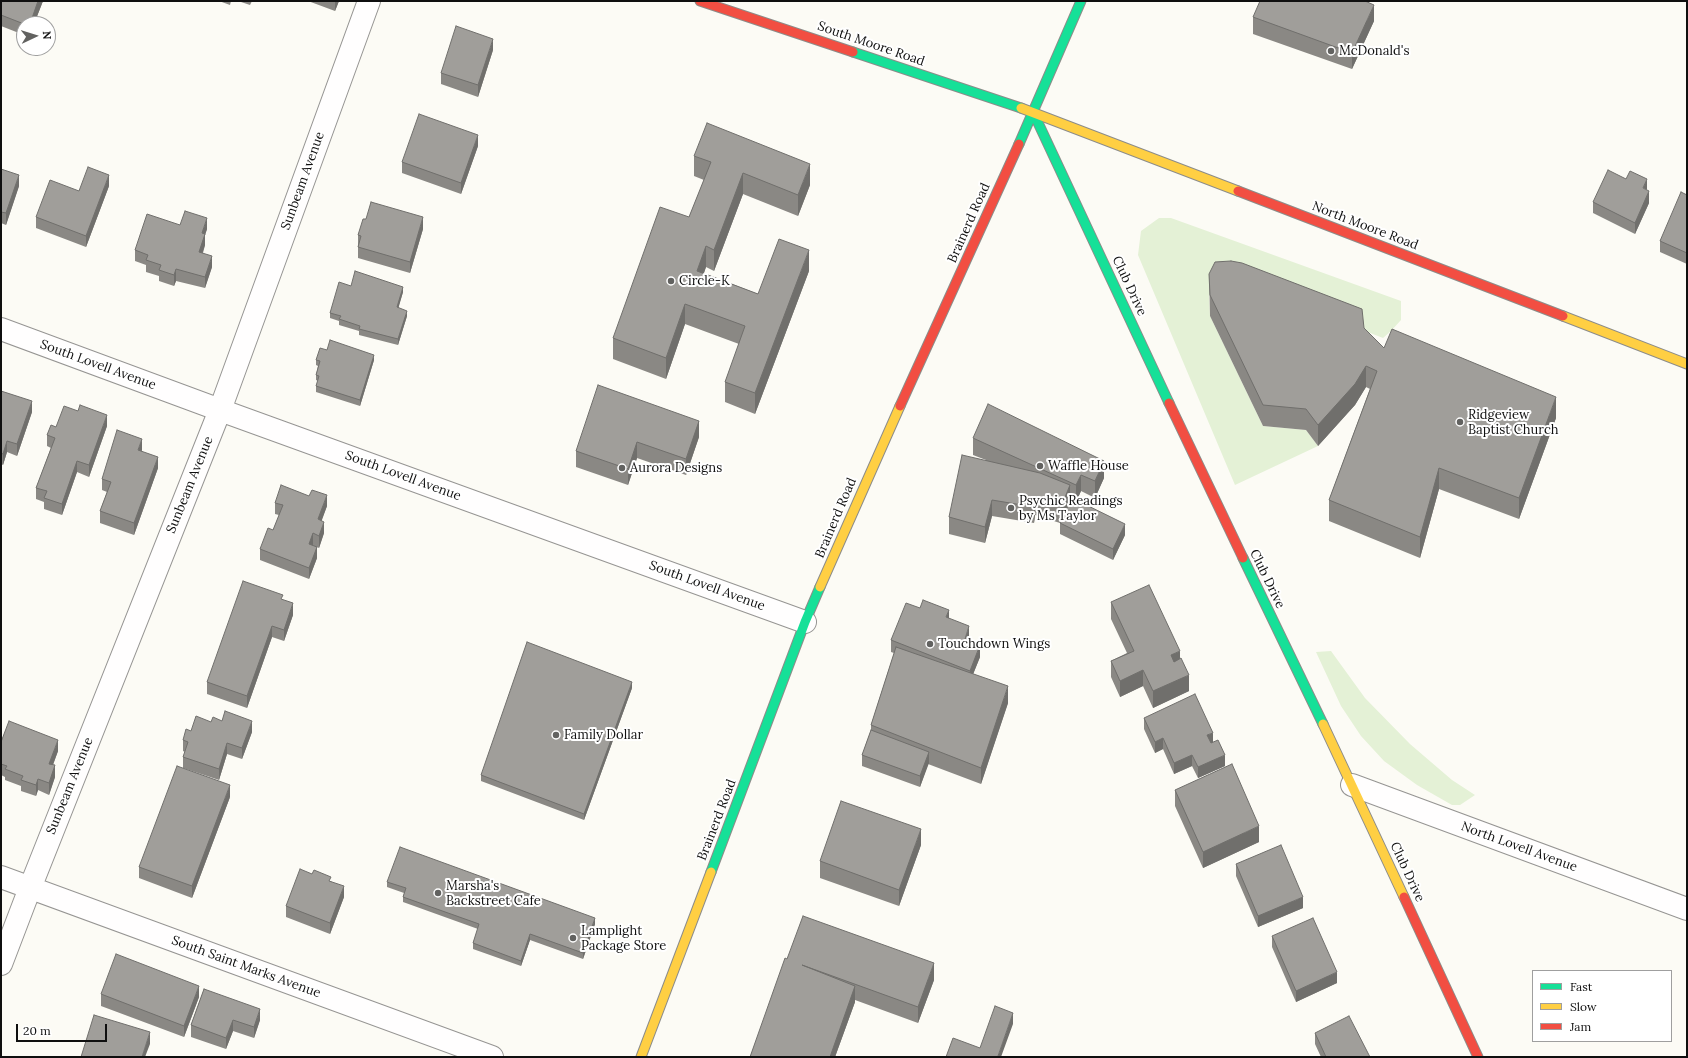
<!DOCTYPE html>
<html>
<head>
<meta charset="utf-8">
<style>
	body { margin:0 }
	#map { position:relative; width:1688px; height:1058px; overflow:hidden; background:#fcfbf5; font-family:Lora,serif }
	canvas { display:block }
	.frame { position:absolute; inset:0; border:2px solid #0f0f0f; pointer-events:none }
	.legend { position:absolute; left:1532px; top:970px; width:140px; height:72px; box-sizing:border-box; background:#fff; border:1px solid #9f9f9f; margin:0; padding:5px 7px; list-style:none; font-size:12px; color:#0f0f0f }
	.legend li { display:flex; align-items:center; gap:8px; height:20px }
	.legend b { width:20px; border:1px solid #9f9f9f }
	.north { position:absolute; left:16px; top:16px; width:40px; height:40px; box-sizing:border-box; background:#fff; border:1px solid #9f9f9f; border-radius:50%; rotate:86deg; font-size:11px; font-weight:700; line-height:16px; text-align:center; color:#0f0f0f }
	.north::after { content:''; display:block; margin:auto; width:14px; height:18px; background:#626260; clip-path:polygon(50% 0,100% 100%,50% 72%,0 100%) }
	.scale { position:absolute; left:16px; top:1024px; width:91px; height:18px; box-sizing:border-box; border:2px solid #0f0f0f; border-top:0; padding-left:5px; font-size:12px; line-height:14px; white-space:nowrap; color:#0f0f0f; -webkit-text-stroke:3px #fff; paint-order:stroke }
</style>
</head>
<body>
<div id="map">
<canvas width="1688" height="1058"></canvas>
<div class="frame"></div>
<ul class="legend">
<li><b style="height:5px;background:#16e098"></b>Fast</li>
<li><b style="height:5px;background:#ffcf43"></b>Slow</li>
<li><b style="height:5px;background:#f24e42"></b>Jam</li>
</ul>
<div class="north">N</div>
<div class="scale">20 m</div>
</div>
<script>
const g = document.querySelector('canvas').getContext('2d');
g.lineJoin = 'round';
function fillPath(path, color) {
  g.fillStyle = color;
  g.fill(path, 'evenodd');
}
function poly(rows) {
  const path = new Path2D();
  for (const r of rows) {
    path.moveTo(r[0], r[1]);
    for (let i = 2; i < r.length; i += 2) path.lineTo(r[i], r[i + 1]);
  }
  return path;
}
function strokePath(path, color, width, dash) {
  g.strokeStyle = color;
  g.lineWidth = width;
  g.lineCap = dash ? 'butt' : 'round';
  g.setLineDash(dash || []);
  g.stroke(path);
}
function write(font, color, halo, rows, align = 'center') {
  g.font = font + ' Lora,serif';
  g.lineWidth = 4;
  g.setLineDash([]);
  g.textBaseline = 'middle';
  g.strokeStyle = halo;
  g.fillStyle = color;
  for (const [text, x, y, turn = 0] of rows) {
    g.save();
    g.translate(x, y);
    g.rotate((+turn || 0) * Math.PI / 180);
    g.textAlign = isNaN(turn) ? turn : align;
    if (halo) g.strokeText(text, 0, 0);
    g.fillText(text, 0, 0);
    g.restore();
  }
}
fillPath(poly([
	[1159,218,1171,218,1401,301,1401,320,1391,331,1383,338,1242,283,1209,295,1210,316,1263,426,1306,430,1318,446,1235,485,1138,255,1141,231],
	[1331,651,1365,698,1410,744,1452,780,1475,795,1460,805,1452,805,1417,785,1384,761,1361,736,1341,706,1316,652]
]), '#e4f1d6');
const street = poly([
	[1,329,220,410,805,622],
	[1352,785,1687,909],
	[1,877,492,1057],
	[1,964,30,888,220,410,369,1]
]);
const fast = poly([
	[853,52,1021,108],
	[1033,112,1169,403],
	[1019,144,1081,1],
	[1243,558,1323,724],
	[711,872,805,622,820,587]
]);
const slow = poly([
	[1021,108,1238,191],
	[1563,316,1687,364],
	[820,587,900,406],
	[1323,724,1404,897],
	[641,1057,711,872]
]);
const jam = poly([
	[700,1,853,52],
	[1238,191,1563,316],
	[1169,403,1243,558],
	[900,406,1019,144],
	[1404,897,1478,1057]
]);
strokePath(street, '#969593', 24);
strokePath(fast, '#8c8c89', 11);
strokePath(slow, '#8c8c89', 11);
strokePath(jam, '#8c8c89', 11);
strokePath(street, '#fffefe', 22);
strokePath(fast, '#16e098', 9);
strokePath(slow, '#ffcf43', 9);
strokePath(jam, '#f24e42', 9);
fillPath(poly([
	[1,1,43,1,34,24,24,24,24,35,1,26],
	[219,1,231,1,230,5],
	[238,1,252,1,250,5],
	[308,1,339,1,335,11],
	[1253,17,1374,21,1352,69,1253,34],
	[493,50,478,97,441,84,441,73],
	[478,146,461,194,402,173,402,162],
	[694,156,810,185,798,216,743,194,714,271,706,267,704,273,758,294,809,271,755,414,725,402,725,382,739,344,685,324,666,379,613,359,613,338,689,217,704,180,694,176],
	[1,169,19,186,6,225,1,223],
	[109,186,86,247,36,228,36,217,79,191],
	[1647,190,1649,203,1635,234,1593,213,1593,202],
	[1687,195,1687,264,1660,252,1660,241],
	[180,225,207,229,205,235,205,245,203,253,212,267,205,288,176,281,174,286,159,281,159,276,146,272,146,265,135,261,135,250],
	[423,229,410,273,358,258,358,235],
	[1209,274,1364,328,1384,348,1556,418,1519,519,1439,489,1420,558,1329,521,1329,500,1370,389,1366,387,1355,405,1318,446,1306,430,1263,426,1210,316],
	[351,286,403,292,398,308,407,316,398,345,359,335,359,331,339,325,339,321,330,318,330,313],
	[316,360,374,360,360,406,316,392,316,386,318,381,316,380,316,375,318,366,316,365],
	[1,391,32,412,17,456,7,452,3,465,1,464],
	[699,421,699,437,686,475,637,458,628,485,576,467,576,451],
	[107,426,89,477,77,472,62,515,44,509,44,502,36,499,36,488,51,448,47,446,47,435,56,427],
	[973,438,1104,478,1095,498,1081,491,1077,500,1125,535,1113,560,1060,534,1060,523,1035,515,1034,523,992,516,985,543,949,534,949,517,986,460,973,455],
	[1070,499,1071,500,1067,508,1070,501],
	[142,450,142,451,158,468,134,535,100,523,100,511,107,492,102,490,102,479],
	[275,503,327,506,321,521,324,533,319,548,317,547,317,558,309,579,260,560,260,549,273,530,279,515,275,514],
	[283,600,293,615,284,641,272,637,247,708,207,694,207,682],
	[1111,602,1180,659,1189,691,1153,708,1143,686,1120,697,1111,677,1111,661,1127,653,1111,619],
	[949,618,969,637,968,641,980,657,973,674,1008,703,981,784,928,764,920,787,862,766,862,755,871,730,871,725,894,653,891,652,891,640],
	[632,688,584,820,481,781,481,775],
	[1144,718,1213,742,1225,766,1198,778,1192,766,1174,774,1163,749,1155,753,1144,729],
	[222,721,252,732,242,759,227,754,219,780,183,768,183,757,185,752,183,751,183,740,191,731,211,722],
	[1,742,58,751,53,765,55,777,49,795,38,790,36,796,21,791,21,786,5,780,5,777,1,775],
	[1175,790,1259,842,1203,868,1175,806],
	[230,797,192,898,139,878,139,867],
	[921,845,899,906,820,878,820,861],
	[1236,864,1303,908,1258,927,1236,876],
	[331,881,344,897,330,934,286,917,286,906],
	[387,882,595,924,583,959,530,940,521,966,473,949,473,943,478,929,403,902,403,897,404,893,387,887],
	[1272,936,1337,983,1296,1002,1272,947],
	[787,959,934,980,918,1023,855,1000,855,1002,835,1057,750,1057],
	[204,989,260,1020,254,1038,233,1031,226,1049,191,1037,191,1025],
	[101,994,199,997,184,1037,101,1006],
	[1315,1033,1370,1057,1321,1057,1315,1044]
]), '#8a8884');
fillPath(poly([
	[38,1,43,1,34,24,30,24],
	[335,1,339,1,335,11],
	[1374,5,1374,21,1352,69,1352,53],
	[493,39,493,50,478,97,478,85],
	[478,135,478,146,461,194,461,183],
	[810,164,810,185,798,216,798,195],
	[743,173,743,194,714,271,714,250],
	[19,175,19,186,6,225,6,213],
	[109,175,109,186,86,247,86,236],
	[1647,179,1647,190,1643,188],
	[1649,191,1649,203,1635,234,1635,223],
	[423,217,423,229,410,273,410,262],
	[207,218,207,229,205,235,205,245,199,263,199,252,202,233],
	[706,246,706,267,697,292,697,271],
	[809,250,809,271,755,414,755,393],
	[212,256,212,267,205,288,205,277],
	[176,269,176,281,174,286,174,275],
	[403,287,403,292,397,313,397,307],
	[685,304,685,324,666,379,666,358],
	[407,311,407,316,398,345,398,339],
	[374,355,374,360,360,406,360,400],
	[1366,366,1366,387,1355,405,1318,446,1318,425],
	[1556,397,1556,418,1519,519,1519,498],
	[32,401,32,412,17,456,17,444],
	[107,415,107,426,89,477,89,465],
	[699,421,699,437,686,475,686,459],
	[142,439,142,450,138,461,138,450],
	[7,441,7,452,3,465,3,454],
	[637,442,637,458,628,485,628,469],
	[158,457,158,468,134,535,134,523],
	[77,461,77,472,62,515,62,504],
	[1104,461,1104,478,1095,498,1095,481],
	[1439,468,1439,489,1420,558,1420,537],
	[1081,475,1081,491,1076,502,1076,485],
	[1070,485,1070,501,1061,523,1061,507],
	[327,495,327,506,318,531,318,519],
	[1035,498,1035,515,1034,523,1034,507],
	[992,500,992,516,985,543,985,527],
	[324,522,324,533,319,548,319,536],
	[1125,524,1125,535,1113,560,1113,549],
	[313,533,313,545,309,555,309,544],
	[317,547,317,558,309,579,309,568],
	[293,603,293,615,284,641,284,630],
	[949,610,949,621,946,617],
	[272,626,272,637,247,708,247,696],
	[969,626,969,637,965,651,965,639],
	[980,645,980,657,970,682,970,671],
	[1180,651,1180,667,1171,671,1171,655],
	[1143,670,1143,686,1120,697,1120,681],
	[1189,675,1189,691,1153,708,1153,691],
	[632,682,632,688,584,820,584,814],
	[1008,686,1008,703,981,784,981,768],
	[252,721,252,732,242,759,242,748],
	[1213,733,1213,744,1207,747,1207,735],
	[1163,738,1163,749,1155,753,1155,742],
	[58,740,58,751,49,775,49,764],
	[227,743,227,754,219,780,219,769],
	[929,752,929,763,920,787,920,776],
	[1192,755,1192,766,1174,774,1174,763],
	[1225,755,1225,766,1198,778,1198,767],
	[55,765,55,777,49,795,49,783],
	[38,779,38,790,36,796,36,785],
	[230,785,230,797,192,898,192,886],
	[1259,826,1259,842,1203,868,1203,852],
	[921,829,921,845,899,906,899,890],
	[344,886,344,897,330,934,330,923],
	[1303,897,1303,908,1258,927,1258,916],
	[595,918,595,924,583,959,583,953],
	[530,934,530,940,521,966,521,961],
	[934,963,934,980,918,1023,918,1007],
	[1337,972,1337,983,1296,1002,1296,991],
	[199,986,199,997,184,1037,184,1026],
	[855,986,855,1002,835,1057,830,1057],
	[260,1009,260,1020,254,1038,254,1027],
	[1013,1013,1013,1024,1001,1057,998,1056],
	[233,1020,233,1031,226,1049,226,1038],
	[150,1032,150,1044,145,1057,142,1057]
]), '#706f6c');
const building = poly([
	[1,1,38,1,30,24,24,24,1,15,1,1],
	[1260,1,1365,1,1374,5,1352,53,1253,17,1260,1],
	[456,26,493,39,478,85,441,73,456,26],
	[419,114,478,135,461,183,402,162,419,114],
	[707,123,810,164,798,195,743,173,714,250,706,246,697,271,758,294,779,239,809,250,755,393,725,382,745,326,685,304,666,358,613,338,660,207,689,217,711,162,694,156,707,123],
	[88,167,109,175,86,236,36,217,50,180,79,191,88,167],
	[1,169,19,175,6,213,1,212,1,169],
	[1608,170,1626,179,1630,171,1647,179,1643,188,1649,191,1635,223,1593,202,1608,170],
	[1681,192,1687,195,1687,253,1660,241,1681,192],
	[371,202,423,217,410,262,358,247,361,236,358,235,363,219,366,219,371,202],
	[185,211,207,218,202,233,205,234,199,252,212,256,205,277,176,269,174,275,159,270,161,265,146,260,148,255,135,250,147,214,180,225,185,211],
	[1231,261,1242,263,1362,309,1364,328,1384,348,1392,329,1556,397,1519,498,1439,468,1420,537,1329,500,1377,371,1366,366,1355,384,1318,425,1306,409,1263,405,1210,295,1209,274,1215,262,1231,261],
	[355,271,403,287,397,307,407,311,398,339,359,329,360,326,339,319,341,316,330,313,339,282,351,286,355,271],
	[330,340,374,355,360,400,316,386,319,376,316,375,320,361,316,360,320,348,327,350,330,340],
	[598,385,699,421,686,459,637,442,628,469,576,451,598,385],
	[1,391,32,401,17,444,7,441,3,454,1,453,1,391],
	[988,404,1104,461,1095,481,1081,475,1076,485,973,438,988,404],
	[80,405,107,415,89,465,77,461,62,504,44,498,47,491,36,488,55,438,47,435,51,425,56,427,64,406,78,411,80,405],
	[117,430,142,439,138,450,158,457,134,523,100,511,111,482,102,479,117,430],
	[962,455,1040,473,1070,485,1061,507,1035,498,1034,507,992,500,985,527,949,517,962,455],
	[281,485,309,496,312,490,327,495,318,519,324,522,319,536,313,533,309,544,317,547,309,568,260,549,268,528,273,530,283,505,275,503,281,485],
	[1072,498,1125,524,1113,549,1060,523,1072,498],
	[243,581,283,595,281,599,293,603,284,630,272,626,247,696,207,682,243,581],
	[1149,585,1180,651,1171,655,1174,662,1181,658,1189,675,1153,691,1143,670,1120,681,1111,661,1134,651,1111,602,1149,585],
	[923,600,949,610,946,617,969,626,965,639,980,645,970,671,891,640,906,603,920,608,923,600],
	[527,642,632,682,584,814,481,775,527,642],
	[896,647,1008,686,981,768,871,725,896,647],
	[1195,694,1213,733,1207,735,1211,743,1218,740,1225,755,1198,767,1192,755,1174,763,1163,738,1155,742,1144,718,1195,694],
	[225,711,252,721,242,748,227,743,219,769,183,757,188,742,183,740,186,729,191,731,196,716,211,722,213,717,222,721,225,711],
	[9,721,58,740,49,764,55,765,49,783,38,779,36,785,21,780,23,776,5,769,7,766,1,764,1,742,9,721],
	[871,730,929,752,920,776,862,755,871,730],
	[1232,764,1259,826,1203,852,1175,790,1232,764],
	[177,766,230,785,192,886,139,867,177,766],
	[841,801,921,829,899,890,820,861,841,801],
	[1281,845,1303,897,1258,916,1236,864,1281,845],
	[400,847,595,918,583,953,530,934,521,961,473,943,479,924,403,897,406,888,387,882,400,847],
	[300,869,312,874,314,870,331,877,329,881,344,886,330,923,286,906,300,869],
	[803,916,934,963,918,1007,802,965,855,986,830,1057,750,1057,785,958,787,959,803,916],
	[1313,918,1337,972,1296,991,1272,936,1313,918],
	[116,954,199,986,184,1026,101,994,116,954],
	[204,989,260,1009,254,1027,233,1020,226,1038,191,1025,204,989],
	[995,1006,1013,1013,998,1056,1001,1057,946,1057,953,1038,980,1048,995,1006],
	[94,1015,150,1032,142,1057,81,1057,94,1015],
	[1349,1016,1370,1057,1326,1057,1315,1033,1349,1016]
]);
fillPath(building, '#a09e9a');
strokePath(building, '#706f6c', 1);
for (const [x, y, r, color] of [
	[1331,51,4,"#626260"],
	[671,281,4,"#626260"],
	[1460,422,4,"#626260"],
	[1040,466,4,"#626260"],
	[622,468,4,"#626260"],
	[1011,508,4,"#626260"],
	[930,644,4,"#626260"],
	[556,735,4,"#626260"],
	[438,893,4,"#626260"],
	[573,938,4,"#626260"]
]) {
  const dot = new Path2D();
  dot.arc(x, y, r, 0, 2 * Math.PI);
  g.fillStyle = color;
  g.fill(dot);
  strokePath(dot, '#fff', 1.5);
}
write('13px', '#0f0f0f', '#fff', [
	["South Moore Road",871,44,19],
	["Sunbeam Avenue",303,181,-70],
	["Brainerd Road",969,223,-66],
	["North Moore Road",1365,226,21],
	["Club Drive",1129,286,65],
	["South Lovell Avenue",98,365,20],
	["South Lovell Avenue",403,476,20],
	["Sunbeam Avenue",190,485,-68],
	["Brainerd Road",836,518,-67],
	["Club Drive",1267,579,64],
	["South Lovell Avenue",707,586,20],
	["Sunbeam Avenue",70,786,-68],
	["Brainerd Road",717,820,-69],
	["North Lovell Avenue",1519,847,20],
	["Club Drive",1407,872,65],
	["South Saint Marks Avenue",246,967,20]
]);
write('13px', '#0f0f0f', '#fff', [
	["McDonald's",1339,51],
	["Circle-K",679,281],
	["Ridgeview",1468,415],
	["Baptist Church",1468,430],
	["Waffle House",1048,466],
	["Aurora Designs",630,468],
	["Psychic Readings",1019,501],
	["by Ms Taylor",1019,516],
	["Touchdown Wings",938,644],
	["Family Dollar",564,735],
	["Marsha's",446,886],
	["Backstreet Cafe",446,901],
	["Lamplight",581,931],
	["Package Store",581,946]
], 'left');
</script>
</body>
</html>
